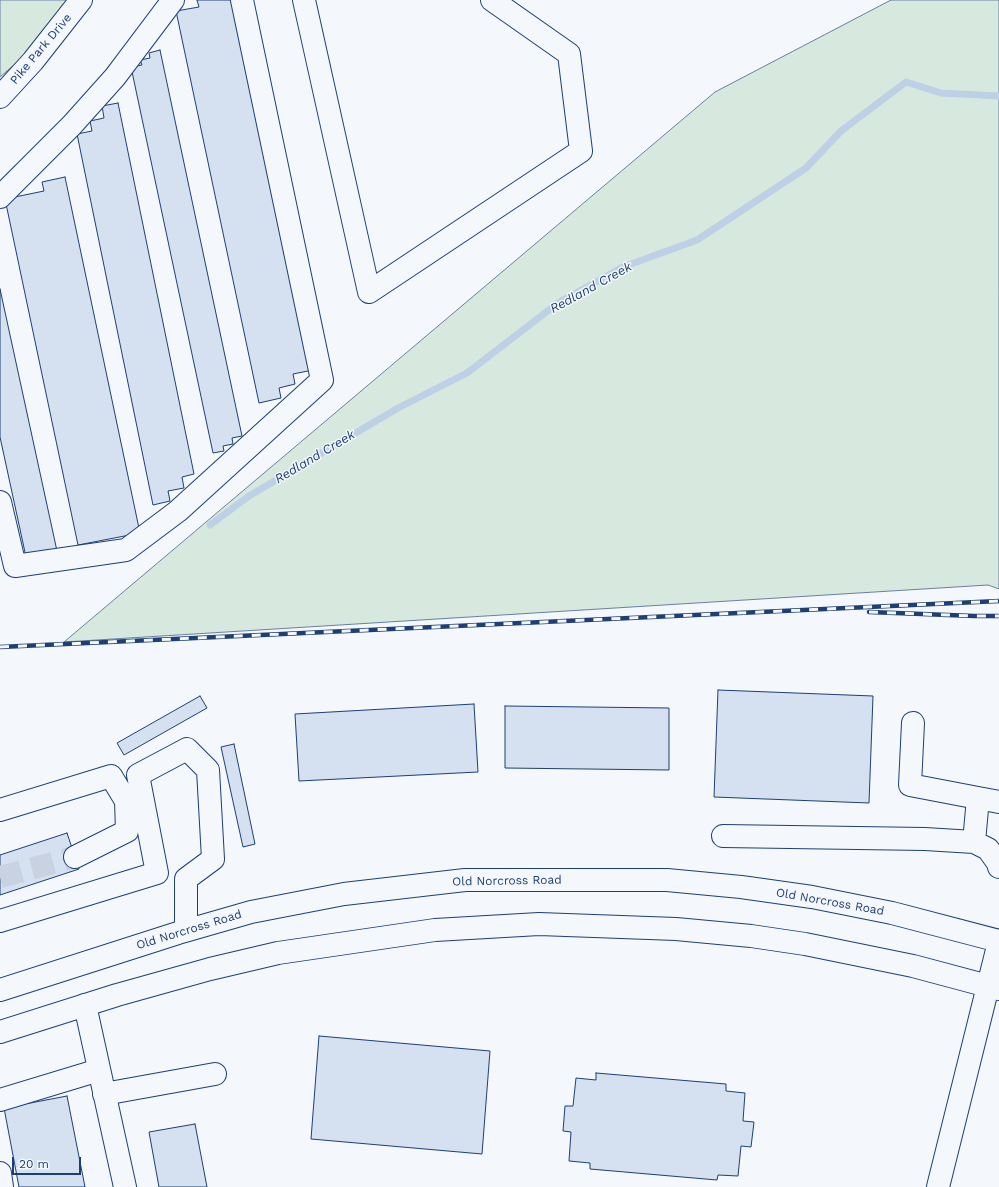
<!DOCTYPE html>
<html>
<head>
<meta charset="utf-8">
<style>
	body { margin:0 }
	#map { position:relative; width:999px; height:1187px; overflow:hidden; background:#f4f7fb; font-family:"Work Sans",sans-serif }
	canvas { display:block }
	.scale { position:absolute; left:12px; top:1157px; width:69px; height:18px; box-sizing:border-box; border:2px solid #1d3f73; border-top:0; padding-left:5px; font-size:12px; line-height:14px; white-space:nowrap; color:#1d3f73; -webkit-text-stroke:3px #f4f7fb; paint-order:stroke }
</style>
</head>
<body>
<div id="map">
<canvas width="999" height="1187"></canvas>
<div class="scale">20 m</div>
</div>
<script>
const g = document.querySelector('canvas').getContext('2d');
g.lineJoin = 'round';
function fillPath(path, color) {
  g.fillStyle = color;
  g.fill(path, 'evenodd');
}
function poly(rows) {
  const path = new Path2D();
  for (const r of rows) {
    path.moveTo(r[0], r[1]);
    for (let i = 2; i < r.length; i += 2) path.lineTo(r[i], r[i + 1]);
  }
  return path;
}
function strokePath(path, color, width, dash) {
  g.strokeStyle = color;
  g.lineWidth = width;
  g.lineCap = dash ? 'butt' : 'round';
  g.setLineDash(dash || []);
  g.stroke(path);
}
function write(font, color, halo, rows, align = 'center') {
  g.font = font + ' "Work Sans",sans-serif';
  g.lineWidth = 3;
  g.setLineDash([]);
  g.textBaseline = 'middle';
  g.strokeStyle = halo;
  g.fillStyle = color;
  for (const [text, x, y, turn = 0] of rows) {
    g.save();
    g.translate(x, y);
    g.rotate((+turn || 0) * Math.PI / 180);
    g.textAlign = isNaN(turn) ? turn : align;
    if (halo) g.strokeText(text, 0, 0);
    g.fillText(text, 0, 0);
    g.restore();
  }
}
const green = poly([
	[0,0,78,0,64,22,0,77,0,0],
	[891,0,999,0,999,589,988,585,64,642,715,92,891,0]
]);
fillPath(green, '#d7e8df');
strokePath(green, '#687fa3', 1);
strokePath(poly([
	[210,525,249,496,398,408,467,373,558,303,623,267,697,240,806,168,841,131,906,82,941,93,999,96]
]), '#bed0e5', 7);
const building = poly([
	[197,0,234,0,313,370,293,374,295,384,279,388,281,398,259,403,176,11,199,7,197,0],
	[160,50,242,436,232,438,233,444,223,446,224,451,213,453,131,67,142,65,140,60,150,58,149,53,160,50],
	[118,103,194,474,182,477,184,488,168,491,170,501,153,505,77,134,92,131,90,121,104,118,102,106,118,103],
	[65,177,140,533,78,545,5,199,44,191,42,182,65,177],
	[0,289,57,551,26,557,0,437,0,289],
	[718,690,873,696,869,803,714,797,718,690],
	[200,696,207,708,124,755,117,743,200,696],
	[474,704,478,772,299,781,295,714,474,704],
	[505,706,669,708,669,770,505,768,505,706],
	[234,744,255,844,243,847,221,747,234,744],
	[67,833,79,869,0,895,0,855,67,833],
	[319,1036,490,1051,482,1154,311,1139,319,1036],
	[596,1073,726,1084,726,1091,745,1093,743,1121,754,1122,751,1147,741,1146,738,1176,718,1175,717,1180,590,1169,590,1163,569,1161,571,1132,563,1131,565,1106,573,1106,576,1078,596,1080,596,1073],
	[67,1096,85,1187,19,1187,4,1108,67,1096],
	[195,1124,207,1187,159,1187,149,1132,195,1124]
]);
fillPath(building, '#d5e0f0');
strokePath(building, '#1d3f73', 1);
strokePath(poly([
	[0,877,75,857]
]), '#c9d2e0', 22, [22, 11]);
const minor = poly([
	[304,0,369,292,581,151,569,54,492,0],
	[0,97,33,61,81,0],
	[0,197,72,125,115,77,173,0],
	[0,502,15,566,126,550,178,511,322,380,242,0],
	[913,723,910,785,978,798],
	[0,810,111,776,126,801,127,831,75,857],
	[723,836,925,839,974,842,988,849,998,863,999,867],
	[974,842,978,798,999,802],
	[0,921,157,873,138,775,187,749,208,770,213,859,186,879,186,930],
	[85,1005,125,1187],
	[104,1094,215,1074],
	[0,1100,99,1070],
	[0,1173,2,1187],
	[938,1187,999,942]
]);
const major = poly([
	[0,990,178,933,251,912,344,894,465,880,667,880,741,887,812,897,892,913,999,941],
	[0,1032,117,995,210,969,278,953,435,930,539,924,676,929,751,936,805,944,913,966,999,989]
]);
strokePath(minor, '#1d3f73', 24);
strokePath(major, '#1d3f73', 24);
strokePath(minor, '#f4f7fb', 22);
strokePath(major, '#f4f7fb', 22);
const rail = poly([
	[869,612,974,616,999,616],
	[0,647,999,601]
]);
strokePath(rail, '#1d3f73', 4.5);
strokePath(rail, '#f4f7fb', 3, [9]);
write('12px', '#1d3f73', '#f4f7fb', [
	["Pike Park Drive",41,49,-50],
	["Old Norcross Road",507,881,-1],
	["Old Norcross Road",830,902,10],
	["Old Norcross Road",189,930,-17]
]);
write('italic 13px', '#1d3f73', '#f4f7fb', [
	["Redland Creek",591,288,-29],
	["Redland Creek",315,457,-31]
]);
</script>
</body>
</html>
